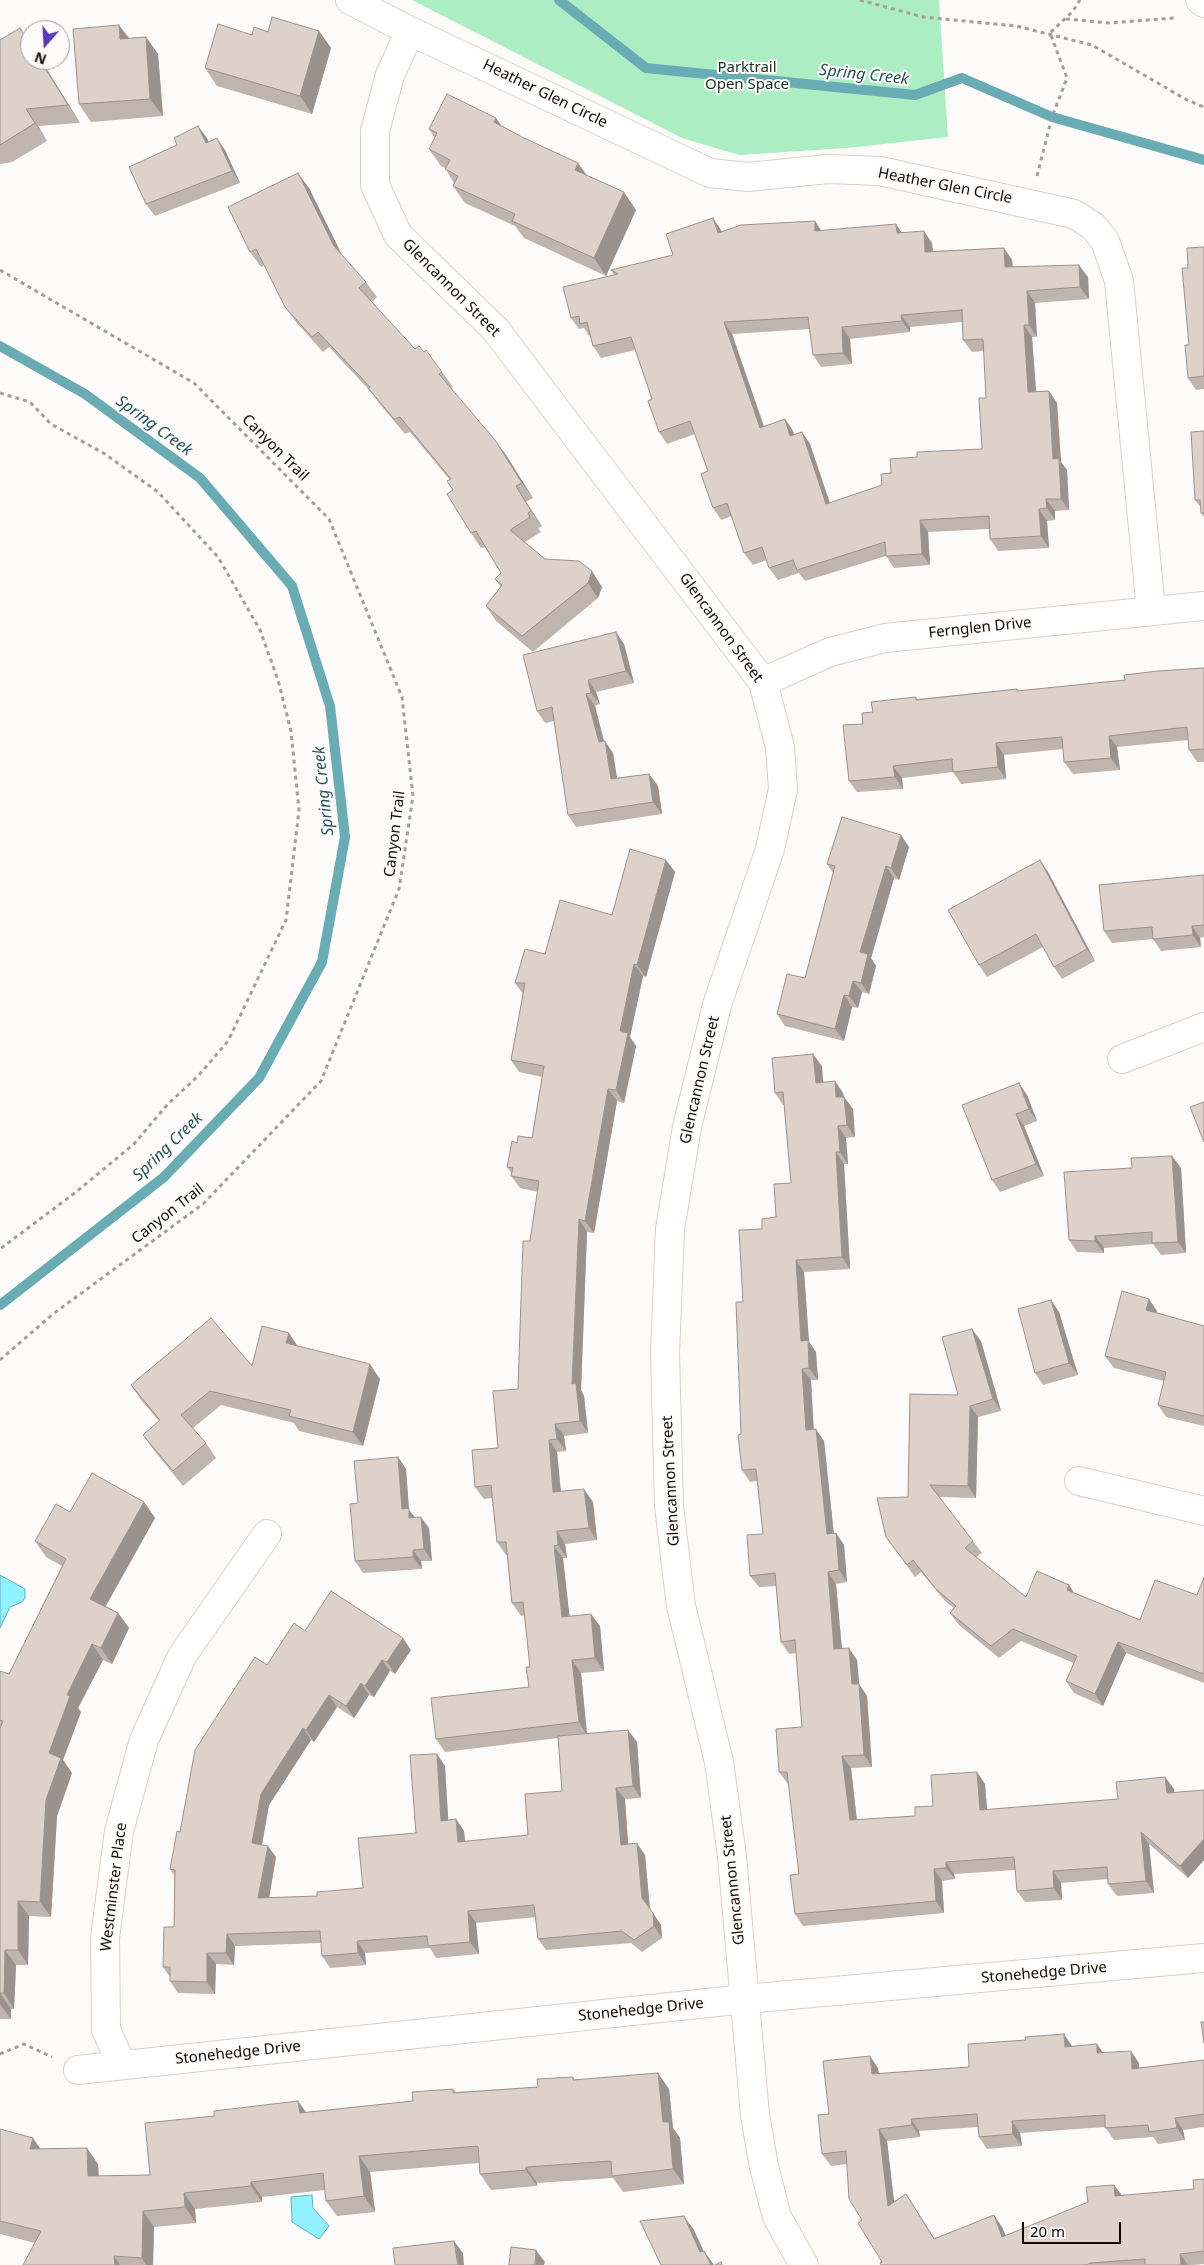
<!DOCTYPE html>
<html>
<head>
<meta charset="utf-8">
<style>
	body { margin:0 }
	#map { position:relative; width:1204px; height:2265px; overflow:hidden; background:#fdfbf9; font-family:"Noto Sans",sans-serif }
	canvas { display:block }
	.north { position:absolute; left:20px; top:20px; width:50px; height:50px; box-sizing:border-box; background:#fdfbf9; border:1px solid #9d9b99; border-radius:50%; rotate:199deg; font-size:14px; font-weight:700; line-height:20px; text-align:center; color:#0e0a08 }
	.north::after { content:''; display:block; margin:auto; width:18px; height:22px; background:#593cb4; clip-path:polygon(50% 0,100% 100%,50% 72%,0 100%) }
	.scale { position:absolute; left:1022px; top:2222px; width:99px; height:22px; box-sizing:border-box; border:2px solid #0e0a08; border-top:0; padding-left:6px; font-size:15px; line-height:18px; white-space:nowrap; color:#0e0a08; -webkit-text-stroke:4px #fdfbf9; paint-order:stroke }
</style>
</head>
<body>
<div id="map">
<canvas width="1204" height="2265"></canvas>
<div class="north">N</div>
<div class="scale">20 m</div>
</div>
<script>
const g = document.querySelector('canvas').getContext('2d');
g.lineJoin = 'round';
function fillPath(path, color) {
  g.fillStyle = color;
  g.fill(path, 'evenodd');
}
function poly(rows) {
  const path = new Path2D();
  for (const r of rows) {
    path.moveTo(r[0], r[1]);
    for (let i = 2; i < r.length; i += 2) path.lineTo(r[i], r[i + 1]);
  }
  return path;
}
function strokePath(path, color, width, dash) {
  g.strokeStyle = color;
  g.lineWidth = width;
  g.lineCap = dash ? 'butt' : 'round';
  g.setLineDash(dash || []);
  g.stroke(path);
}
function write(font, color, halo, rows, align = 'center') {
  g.font = font + ' "Noto Sans",sans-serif';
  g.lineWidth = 4;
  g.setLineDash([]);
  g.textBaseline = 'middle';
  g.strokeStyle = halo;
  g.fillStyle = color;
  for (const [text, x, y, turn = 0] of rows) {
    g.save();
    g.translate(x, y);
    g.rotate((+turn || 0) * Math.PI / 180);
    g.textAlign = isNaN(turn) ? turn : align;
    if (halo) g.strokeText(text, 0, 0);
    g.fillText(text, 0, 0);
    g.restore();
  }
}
fillPath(poly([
	[412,0,939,0,948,137,847,148,739,155,682,138]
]), '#acedc4');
const water = poly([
	[0,1575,25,1589,25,1598,22,1602,10,1607,0,1628,0,1575],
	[312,2195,313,2208,329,2226,319,2239,292,2222,291,2197,312,2195]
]);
fillPath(water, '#90f2fe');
strokePath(water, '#69acb4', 1);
strokePath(poly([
	[559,0,646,68,915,95,962,78,1052,117,1204,160],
	[0,346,85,394,200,478,292,586,330,706,345,837,322,962,259,1078,164,1177,0,1305]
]), '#69acb4', 10);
const minor = poly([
	[350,0,410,31,710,173,748,177,828,169,880,171,1074,214,1093,226,1105,241,1119,281,1151,610],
	[1200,0,1204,3],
	[410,31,390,75,375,131,375,185,398,235,495,329,763,682,780,747,783,789,770,849,717,1005,687,1127,670,1229,665,1354,669,1506,681,1606,719,1762,732,1856,755,2115,764,2167,777,2217,804,2265],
	[763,682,830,652,885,638,1204,606],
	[1122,1059,1204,1027],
	[1079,1481,1204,1511],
	[122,2065,106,2030,105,1938,119,1831,144,1740,182,1656,267,1534],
	[78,2070,745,1999,1204,1958]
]);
strokePath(minor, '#dbcfc8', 30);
strokePath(poly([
	[860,0,923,17,1016,26,1092,45,1187,100,1204,107],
	[1066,19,1109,23,1174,18],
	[1037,176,1052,117,1067,78,1050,33,1073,11,1080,0],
	[0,270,194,383,329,519,402,697,413,796,399,889,321,1081,203,1204,53,1314,0,1360],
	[0,393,30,402,51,424,105,454,158,492,218,557,260,630,278,680,291,731,299,810,286,920,228,1041,199,1075,167,1105,134,1144,76,1192,0,1249],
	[0,2054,24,2044,52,2057]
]), '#a29f9d', 3, [4, 4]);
strokePath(minor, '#fff', 28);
fillPath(poly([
	[20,28,30,43,30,60,41,60,80,123,38,126,47,141,12,162,0,164,0,40],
	[319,31,331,48,312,114,217,86,205,68,252,35,268,32],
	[146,37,158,54,163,116,91,122,79,104,129,38],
	[496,118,501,125,587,176,636,210,606,276,524,238,515,226,465,203,453,186,454,183,445,168,441,166,429,149,435,138,429,129],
	[198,126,208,142,225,150,240,183,155,216,146,204,177,145],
	[309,188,341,254,366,282,377,297,372,302,415,349,442,372,453,387,451,388,506,455,533,498,526,502,542,526,538,528,541,532,525,542,545,559,602,587,598,598,533,652,496,621,486,606,501,587,495,579,501,573,485,547,481,548,471,533,453,490,450,480,410,432,405,434,379,403,371,392,329,347,323,352,296,322,285,307,264,265,261,267,250,252],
	[721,230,722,232,821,231,902,233,932,243,933,251,1004,248,1012,260,1013,267,1088,277,1089,299,1035,303,1037,337,1032,337,1036,392,1049,391,1057,403,1061,462,1067,470,1069,510,1055,511,1055,520,1047,521,1049,548,998,551,990,539,989,529,928,532,930,565,894,568,886,556,805,581,799,573,778,580,769,568,767,560,753,565,744,553,732,516,721,520,713,508,708,471,695,434,667,444,659,432,652,399,635,350,601,358,593,346,590,335,589,336,584,328,579,329,571,318,614,275,611,270,673,255],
	[962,322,963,340,972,352,984,351,986,398,982,449,917,457,891,473,882,485,830,503,810,444,802,432,794,435,793,431,785,419,764,426,732,334,809,329,813,355,821,367,852,364,850,339,910,332,910,327],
	[1204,247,1204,389,1196,390,1188,378,1189,345,1188,268],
	[1204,431,1204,517,1201,513,1201,508,1195,500],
	[624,644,634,683,596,692,600,704,595,706,604,741,613,753,617,778,649,774,658,786,662,814,576,827,568,815,554,721,545,723,537,711],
	[1204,668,1204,762,1197,762,1189,750,1188,740,1117,747,1120,770,1073,774,1064,762,1063,749,1004,755,1006,779,961,784,953,772,902,778,903,789,857,792,849,781,863,724,917,699,1017,689,1019,691,1125,680],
	[909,847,899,880,894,878,871,958,876,966,869,994,862,992,858,1008,852,1007,844,1041,785,1026,777,1014,805,978,833,873,827,864],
	[666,860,675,872,646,977,643,976,630,1037,636,1046,624,1103,617,1101,594,1233,587,1232,581,1390,584,1396,588,1433,564,1436,566,1451,557,1452,561,1491,593,1502,597,1540,565,1544,567,1558,563,1558,569,1616,600,1626,604,1671,581,1673,587,1734,637,1742,641,1798,625,1799,628,1844,645,1855,650,1909,661,1925,662,1938,642,1952,631,1943,546,1950,538,1939,536,1917,476,1923,479,1954,436,1958,430,1948,365,1953,366,1965,330,1968,322,1956,321,1943,235,1946,234,1965,216,1964,215,1994,178,1993,170,1981,170,1977,163,1967,174,1927,174,1875,170,1869,180,1832,267,1665,305,1631,411,1650,395,1674,390,1671,374,1697,369,1695,354,1718,337,1707,314,1742,311,1740,269,1805,262,1845,276,1857,269,1898,317,1896,363,1888,416,1833,437,1754,445,1766,448,1820,456,1819,464,1831,465,1841,528,1835,562,1791,558,1738,445,1752,436,1739,529,1687,530,1667,525,1615,521,1616,512,1603,507,1555,506,1555,497,1542,492,1498,484,1499,475,1487,498,1448,518,1389,530,1241,538,1192,520,1188,511,1176,512,1174,507,1167,517,1143,532,1138,542,1077,519,1072,511,1060,523,994,515,983,545,954,612,915],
	[1040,860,1048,872,1095,961,1062,979,1054,967,1043,947,987,977,979,965],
	[1204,875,1204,937,1200,938,1201,947,1161,951,1153,939,1112,943,1104,931],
	[822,1066,823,1083,835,1081,843,1093,844,1097,853,1109,855,1137,846,1138,848,1164,844,1164,850,1269,804,1272,809,1342,816,1352,818,1380,811,1380,814,1429,824,1441,834,1534,836,1533,844,1545,847,1582,836,1584,842,1649,857,1660,859,1684,867,1696,872,1767,851,1768,857,1820,915,1816,933,1806,985,1784,987,1810,1118,1799,1165,1777,1174,1789,1174,1793,1204,1790,1204,1860,1188,1878,1149,1844,1154,1893,1117,1896,1108,1884,1108,1879,1061,1883,1062,1900,1025,1902,1017,1891,1015,1870,954,1874,955,1879,942,1881,944,1913,803,1926,795,1914,799,1874,789,1784,788,1784,779,1772,802,1727,796,1653,789,1654,781,1642,776,1586,759,1587,750,1576,763,1534,757,1481,750,1482,742,1470,741,1434,743,1302,762,1229,776,1217,791,1183,784,1105,783,1105,775,1093],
	[1027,1095,1037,1121,1024,1126,1044,1176,1000,1192,992,1180,962,1105],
	[1172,1156,1181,1168,1186,1253,1161,1255,1153,1244,1104,1248,1104,1253,1077,1252,1069,1240,1132,1168],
	[1051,1300,1059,1312,1078,1375,1043,1385,1035,1373],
	[1157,1311,1157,1313,1204,1326,1204,1426,1166,1417,1158,1405,1164,1381,1114,1368,1105,1356],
	[981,1341,1001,1411,978,1417,976,1498,939,1497,973,1541,982,1553,976,1557,1026,1597,1075,1593,1140,1620,1197,1595,1204,1577,1204,1683,1126,1653,1103,1706,1074,1693,1066,1681,1074,1663,1021,1641,999,1658,959,1625,950,1613,954,1608,945,1601,921,1572,915,1577,886,1537,908,1497,958,1395],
	[298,1346,380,1379,363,1446,299,1431,294,1423,221,1405,193,1428,206,1443,216,1458,183,1486,153,1449,143,1435,159,1421,141,1400,131,1385,252,1366],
	[398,1457,406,1469,409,1510,415,1517,429,1528,432,1561,421,1561,422,1569,363,1573,355,1561,358,1503],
	[144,1502,155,1518,106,1606,118,1613,129,1628,112,1664,103,1660,78,1708,81,1712,63,1760,72,1773,57,1816,51,1917,29,1916,28,1965,16,1965,14,2009,11,2009,11,2019,0,2019,0,1671,9,1674,62,1566,46,1557,35,1541,70,1512],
	[1097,2044,1103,2053,1139,2063,1139,2068,1204,2060,1204,2127,1183,2130,1185,2140,1158,2144,1153,2137,1114,2140,1105,2127,1020,2133,1022,2146,987,2149,979,2137,978,2127,919,2131,920,2137,887,2141,894,2202,906,2194,934,2238,1002,2227,1006,2236,1088,2202,1114,2185,1122,2196,1194,2189,1204,2179,1204,2264,1192,2265,881,2265,882,2262,862,2220,847,2164,831,2166,822,2154,829,2114,878,2068,879,2074,969,2067,1072,2046],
	[573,2077,575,2080,669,2089,673,2128,680,2138,684,2184,623,2192,613,2178,537,2183,537,2186,491,2190,480,2174,479,2163,370,2172,375,2212,337,2216,326,2201,325,2190,262,2197,262,2202,195,2209,196,2223,154,2227,153,2265,23,2265,35,2243,0,2234,0,2129,41,2149,98,2164,99,2176,150,2175,214,2116,298,2101,306,2112,413,2101,453,2089,456,2092,538,2087]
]), '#bfb4ae');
fillPath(poly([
	[119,25,132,42,120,39],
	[319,31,331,48,312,114,300,96],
	[146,37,158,54,163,116,150,99],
	[40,60,41,60,80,123,68,105],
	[26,109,38,126,47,141,35,123],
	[496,118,508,136,494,122],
	[198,126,207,138,214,155,206,143],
	[217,138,225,150,240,183,232,171],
	[578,163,591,181,575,170],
	[298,173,309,188,345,261,334,246],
	[624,192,636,210,606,276,594,258],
	[713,218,721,230,726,245,718,233],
	[815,221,823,233,815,231],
	[896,224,904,236,897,233],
	[924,231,932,243,934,264,925,252],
	[1004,248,1012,260,1013,279,1005,267],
	[1079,265,1088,277,1089,299,1080,287],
	[1027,291,1035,303,1037,337,1029,325],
	[901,315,910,327,910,332,902,321],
	[724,322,732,334,768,439,760,428],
	[1024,325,1032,337,1037,404,1028,392],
	[842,327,850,339,852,364,843,353],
	[1049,391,1057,403,1061,462,1067,470,1069,510,1061,499,1053,459],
	[785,419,793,431,798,448,790,436],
	[802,432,810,444,834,516,826,504],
	[495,440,506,455,533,498,522,483],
	[516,486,526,502,542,526,531,511],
	[1046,499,1055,511,1055,520,1047,508],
	[1039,509,1047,521,1049,548,1041,536],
	[920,520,928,532,930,565,922,554],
	[592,571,602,587,598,598,588,583],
	[616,632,624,644,634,683,626,671],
	[588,680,596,692,600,704,591,693],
	[586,694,595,706,607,754,605,741,613,753,619,791,611,779,599,742],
	[1109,736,1117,747,1120,770,1111,758],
	[996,743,1004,755,1006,779,998,767],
	[893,766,902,778,903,789,895,777],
	[649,774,658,786,662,814,653,802],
	[901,835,909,847,899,880,891,868],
	[666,860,675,872,646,977,637,965],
	[1040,860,1048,872,1095,961,1087,949],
	[886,866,894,878,871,958,876,966,869,994,861,983,860,952],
	[1192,926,1200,938,1201,947,1193,935],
	[634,964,643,976,630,1037,636,1046,624,1103,616,1090,620,1031],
	[853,981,862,992,858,1008,849,996],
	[844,995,852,1007,844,1041,835,1029],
	[813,1054,822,1066,824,1095,816,1083],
	[835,1081,843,1093,845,1109,836,1097],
	[1019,1083,1027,1095,1037,1121,1029,1109],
	[608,1089,617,1101,594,1233,585,1221],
	[844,1097,853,1109,855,1137,847,1125],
	[1016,1114,1024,1126,1044,1176,1036,1164],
	[838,1126,846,1138,848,1164,840,1152],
	[836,1152,844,1164,850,1269,842,1257],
	[1172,1156,1181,1168,1186,1253,1178,1242],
	[579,1219,587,1232,581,1390,584,1396,588,1433,580,1421,572,1384],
	[1095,1236,1104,1248,1104,1253,1095,1241],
	[796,1260,804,1272,809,1342,816,1352,818,1380,809,1368,801,1341],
	[1149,1299,1157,1311,1154,1322,1146,1310],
	[1051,1300,1059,1312,1078,1375,1069,1363],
	[972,1329,981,1341,1001,1411,993,1399],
	[289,1333,299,1348,286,1343],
	[370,1364,380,1379,363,1446,353,1432],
	[802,1369,811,1380,814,1442,806,1430],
	[970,1406,978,1417,976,1498,968,1486],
	[555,1424,564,1436,566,1451,557,1439],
	[816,1429,824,1441,835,1546,827,1534],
	[549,1440,557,1452,562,1505,553,1492],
	[398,1457,406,1469,409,1510,417,1520,417,1530,402,1509],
	[584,1489,593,1502,597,1540,589,1528],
	[144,1502,155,1518,101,1614,90,1599],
	[421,1517,429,1528,432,1561,424,1549],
	[557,1531,565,1544,567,1558,558,1545],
	[836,1533,844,1545,847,1582,839,1570],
	[554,1546,563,1558,571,1629,562,1617],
	[413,1550,421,1561,422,1569,413,1557],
	[828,1572,836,1584,843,1661,834,1649],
	[1069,1585,1077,1597,1067,1590],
	[118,1613,129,1628,112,1664,101,1648],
	[591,1614,600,1626,604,1671,595,1658],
	[403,1638,411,1650,395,1674,387,1662],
	[1118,1642,1126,1653,1103,1706,1095,1694],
	[92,1644,103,1660,78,1708,81,1712,63,1760,72,1773,57,1816,51,1917,40,1902,49,1753,67,1695],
	[849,1648,857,1660,860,1693,859,1684,867,1696,872,1767,864,1755,852,1684],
	[382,1660,390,1671,374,1697,365,1686],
	[572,1660,581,1673,587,1735,579,1722],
	[361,1683,369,1695,354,1718,346,1706],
	[329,1695,337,1707,314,1742,306,1730],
	[303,1728,311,1740,269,1805,260,1855,252,1843,261,1794],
	[628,1730,637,1742,641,1798,633,1786],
	[437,1754,445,1766,449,1832,441,1821],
	[842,1756,851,1768,858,1832,850,1820],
	[977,1772,985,1784,988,1822,980,1810],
	[1165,1777,1174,1789,1175,1805,1167,1793],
	[616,1788,625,1799,629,1856,621,1845],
	[456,1819,464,1831,466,1853,458,1842],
	[1141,1832,1149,1844,1154,1893,1146,1881],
	[1204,1839,1204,1860,1188,1878,1180,1866],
	[637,1843,645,1855,650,1910,642,1898],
	[268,1846,276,1857,267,1910,258,1898],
	[946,1862,954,1874,955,1879,946,1868],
	[934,1869,942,1881,944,1913,936,1901],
	[1053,1871,1061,1883,1062,1900,1054,1888],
	[18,1901,29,1916,28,1965,18,1950],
	[468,1911,476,1923,479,1954,470,1942],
	[653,1913,661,1925,662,1938,654,1926],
	[227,1934,235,1946,234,1965,226,1953],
	[357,1941,365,1953,366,1965,358,1953],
	[5,1950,16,1965,14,2009,4,1993],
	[207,1953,216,1964,215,1994,207,1982],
	[0,1993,11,2009,11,2019,0,2004],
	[1064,2034,1072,2046,1065,2047],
	[1097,2044,1105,2056,1097,2053],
	[1131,2051,1139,2063,1140,2081,1132,2069],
	[870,2056,878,2068,880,2086,872,2074],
	[658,2073,669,2089,673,2128,680,2138,684,2184,673,2169,663,2122],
	[298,2101,309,2117,300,2113],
	[1175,2118,1183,2130,1185,2140,1177,2128],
	[911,2119,919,2131,920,2137,912,2125],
	[1012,2121,1020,2133,1022,2146,1013,2134],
	[879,2129,887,2141,896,2218,888,2206],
	[33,2138,44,2154,30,2149],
	[87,2148,98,2164,99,2192,88,2176],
	[359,2156,370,2172,375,2212,364,2196],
	[526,2167,537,2183,537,2186,526,2170],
	[251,2182,262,2197,262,2202,251,2186],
	[1114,2185,1123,2197,1115,2196],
	[184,2193,195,2209,196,2223,185,2207],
	[906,2194,914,2206,942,2251,934,2239],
	[143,2211,154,2227,153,2265,146,2265,142,2258],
	[994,2215,1002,2227,1011,2249,1002,2237],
	[684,2216,694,2230,710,2265,700,2252],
	[454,2241,463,2253,464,2265,458,2265],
	[536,2250,545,2262,544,2265,535,2265],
	[704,2251,714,2265,711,2265],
	[1180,2254,1188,2265,1181,2265],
	[114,2256,120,2265,115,2265]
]), '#9b928d');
const building = poly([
	[272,17,319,31,300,96,205,68,218,24,252,35,254,27,268,32,272,17],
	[119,25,120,39,146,37,150,99,79,104,73,29,119,25],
	[20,28,30,45,30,60,40,60,68,105,26,109,35,123,0,145,0,40,20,28],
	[447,94,496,118,494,122,522,137,578,163,575,170,624,192,594,258,512,221,515,214,453,186,458,176,445,169,450,160,429,149,437,133,429,129,447,94],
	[198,126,206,143,217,138,232,171,146,204,129,167,177,145,174,138,198,126],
	[298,173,334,246,366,282,359,288,415,349,419,346,424,352,426,350,442,372,439,374,495,440,522,483,516,486,531,511,528,513,530,517,510,530,545,559,579,561,592,571,588,583,522,636,486,606,502,585,495,579,501,573,476,531,471,533,447,494,453,490,447,481,451,479,400,417,394,419,368,388,370,387,318,332,312,337,285,307,256,249,250,252,228,207,298,173],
	[713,218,718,233,741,225,815,221,815,231,896,224,897,233,924,231,925,252,1004,248,1005,267,1079,265,1080,287,1027,291,1029,325,1024,325,1028,392,1049,391,1053,459,1059,458,1061,499,1046,499,1047,508,1039,509,1041,536,990,539,989,516,920,520,922,554,886,556,885,542,797,570,793,560,769,568,762,547,744,553,727,503,713,508,701,474,708,471,690,421,659,432,648,401,652,399,631,337,593,346,587,322,580,324,579,316,571,318,563,287,618,274,611,270,673,255,666,234,713,218],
	[962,310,963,340,983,339,986,398,979,398,982,449,917,452,917,457,890,459,891,473,881,474,882,485,826,504,802,432,790,436,785,419,760,428,724,322,808,317,813,355,843,353,842,327,902,321,901,315,962,310],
	[1204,247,1204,376,1188,378,1185,345,1189,345,1182,268,1188,268,1187,248,1204,247],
	[1204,431,1204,513,1201,513,1200,500,1195,500,1191,432,1204,431],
	[616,632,626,671,588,680,591,693,586,694,599,742,605,741,611,779,649,774,653,802,568,815,552,707,537,711,523,655,616,632],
	[1204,668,1204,749,1189,750,1187,727,1109,736,1111,758,1064,762,1062,737,996,743,998,767,953,772,952,759,893,766,895,777,849,781,843,725,863,724,862,713,873,712,871,702,916,697,916,700,1017,689,1017,691,1125,680,1124,675,1158,671,1204,668],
	[842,817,901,835,891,868,886,866,860,952,868,954,861,983,853,981,849,996,844,995,835,1029,777,1014,787,974,805,978,835,866,827,864,842,817],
	[630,849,666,860,637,965,634,964,620,1031,628,1033,616,1090,608,1089,585,1221,579,1219,572,1384,576,1383,580,1421,555,1424,557,1439,549,1440,553,1492,584,1489,589,1528,557,1531,558,1545,554,1546,562,1617,591,1614,595,1658,572,1660,579,1722,436,1739,431,1698,529,1687,526,1667,530,1667,523,1602,512,1603,506,1542,497,1542,491,1485,475,1487,472,1450,498,1448,493,1391,518,1389,523,1241,530,1241,539,1181,511,1176,513,1168,507,1167,512,1141,517,1143,518,1136,532,1138,544,1066,511,1060,525,983,515,983,525,949,545,954,560,900,612,915,630,849],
	[1040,860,1087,949,1054,967,1036,934,979,965,948,910,1040,860],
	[1204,875,1204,925,1192,926,1193,935,1153,939,1152,927,1104,931,1099,885,1204,875],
	[813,1054,816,1083,835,1081,836,1097,844,1097,847,1125,838,1126,840,1152,836,1152,842,1257,796,1260,801,1341,808,1340,809,1368,802,1369,806,1430,816,1429,827,1534,836,1533,839,1570,828,1572,834,1649,849,1648,852,1684,859,1684,864,1755,842,1756,850,1820,915,1816,915,1807,933,1806,931,1775,977,1772,980,1810,1118,1799,1116,1782,1165,1777,1167,1793,1204,1790,1204,1839,1180,1866,1141,1832,1146,1881,1108,1884,1107,1867,1053,1871,1054,1888,1017,1891,1014,1857,946,1862,946,1868,934,1869,936,1901,795,1914,790,1875,799,1874,787,1772,779,1772,776,1729,802,1727,795,1640,781,1642,775,1573,750,1576,747,1535,763,1534,756,1469,742,1470,738,1435,741,1434,736,1302,743,1302,739,1230,762,1229,762,1219,776,1217,774,1184,791,1183,783,1092,775,1093,772,1058,813,1054],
	[1019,1083,1029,1109,1016,1114,1036,1164,992,1180,962,1105,1019,1083],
	[1204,1102,1204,1142,1190,1107,1204,1102],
	[1172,1156,1178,1242,1152,1243,1152,1232,1095,1236,1095,1241,1069,1240,1064,1172,1132,1168,1131,1158,1172,1156],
	[1122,1291,1149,1299,1146,1310,1204,1326,1204,1416,1158,1405,1166,1372,1105,1356,1122,1291],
	[1051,1300,1069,1363,1035,1373,1018,1309,1051,1300],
	[211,1318,252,1366,262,1326,289,1333,286,1343,370,1364,353,1432,289,1416,291,1410,210,1391,181,1415,206,1443,173,1471,143,1435,160,1420,131,1385,211,1318],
	[972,1329,993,1399,970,1406,968,1486,930,1485,973,1541,965,1548,1026,1597,1037,1571,1069,1585,1067,1590,1140,1620,1155,1580,1197,1595,1204,1577,1204,1674,1118,1642,1095,1694,1066,1681,1077,1656,1013,1629,991,1646,950,1613,956,1606,936,1589,913,1560,907,1565,886,1537,877,1498,908,1497,910,1394,958,1395,942,1337,972,1329],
	[398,1457,402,1509,409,1508,409,1518,421,1517,424,1549,413,1550,413,1557,355,1561,350,1504,358,1503,354,1461,398,1457],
	[92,1473,144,1502,90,1599,118,1613,101,1648,92,1644,67,1695,70,1696,49,1753,61,1758,46,1800,40,1902,18,1901,18,1950,5,1950,4,1993,0,1993,0,2004,0,1728,3,1721,0,1720,0,1671,9,1674,66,1559,35,1541,56,1504,70,1512,92,1473],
	[331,1591,403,1638,387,1662,382,1660,365,1686,361,1683,346,1706,329,1695,306,1730,303,1728,261,1794,252,1843,268,1846,258,1898,317,1896,317,1892,363,1888,358,1838,416,1833,410,1755,437,1754,441,1821,456,1819,458,1842,528,1835,525,1794,562,1791,558,1736,628,1730,633,1786,616,1788,621,1845,637,1843,642,1898,653,1913,654,1926,634,1940,622,1931,538,1939,534,1905,468,1911,470,1942,428,1946,427,1936,357,1941,358,1953,322,1956,320,1931,227,1934,226,1953,207,1953,207,1982,170,1981,170,1967,163,1967,164,1927,174,1927,175,1870,170,1869,177,1831,180,1832,195,1750,255,1657,267,1665,294,1623,305,1631,331,1591],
	[1201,2022,1204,2022,1204,2043,1201,2022],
	[1064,2034,1065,2047,1097,2044,1097,2053,1131,2051,1132,2069,1204,2060,1204,2114,1175,2118,1177,2128,1149,2132,1148,2125,1105,2128,1105,2115,1012,2121,1013,2134,979,2137,977,2114,911,2119,912,2125,879,2129,888,2206,906,2194,934,2239,994,2215,1002,2237,1088,2202,1086,2187,1114,2185,1115,2196,1194,2189,1193,2180,1204,2179,1204,2251,1180,2254,1181,2265,1145,2265,1145,2259,1091,2263,1086,2265,881,2265,880,2263,882,2262,858,2223,862,2220,849,2199,846,2151,822,2154,818,2115,829,2114,823,2061,870,2056,872,2074,969,2067,968,2044,1026,2040,1025,2037,1064,2034],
	[658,2073,663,2122,669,2122,673,2169,612,2176,611,2161,526,2167,526,2170,480,2174,478,2146,359,2156,364,2196,326,2201,323,2173,251,2182,251,2186,184,2193,185,2207,143,2211,142,2258,114,2256,115,2265,23,2265,41,2231,0,2221,0,2129,33,2138,30,2149,87,2148,88,2176,150,2175,145,2123,214,2116,214,2111,298,2101,300,2113,413,2101,412,2092,453,2089,453,2093,538,2087,537,2079,573,2077,573,2080,658,2073],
	[684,2216,700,2252,704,2251,711,2265,661,2265,640,2221,684,2216],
	[454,2241,458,2265,395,2265,393,2248,454,2241],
	[511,2247,536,2250,535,2265,509,2265,511,2247],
	[721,2262,722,2265,715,2265,721,2262]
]);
fillPath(building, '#ded1ca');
strokePath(building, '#9b928d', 1);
write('15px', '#123120', '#fdfbf9', [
	["Parktrail",747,68],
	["Open Space",747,85]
]);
write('15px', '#0e0a08', '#fdfbf9', [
	["Heather Glen Circle",545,94,26],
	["Heather Glen Circle",945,186,11],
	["Glencannon Street",451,288,45],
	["Canyon Trail",275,448,45],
	["Glencannon Street",721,628,54],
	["Fernglen Drive",980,628,-6],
	["Canyon Trail",395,834,-83],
	["Glencannon Street",700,1080,-77],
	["Canyon Trail",168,1214,-38],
	["Glencannon Street",671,1481,-93],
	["Glencannon Street",733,1880,-96],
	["Westminster Place",114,1887,-83],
	["Stonehedge Drive",1044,1973,-5],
	["Stonehedge Drive",641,2010,-6],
	["Stonehedge Drive",238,2053,-6]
]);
write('italic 16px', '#275359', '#fdfbf9', [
	["Spring Creek",864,75,6],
	["Spring Creek",154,426,36],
	["Spring Creek",324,791,-96],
	["Spring Creek",168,1147,-44]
]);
</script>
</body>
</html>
